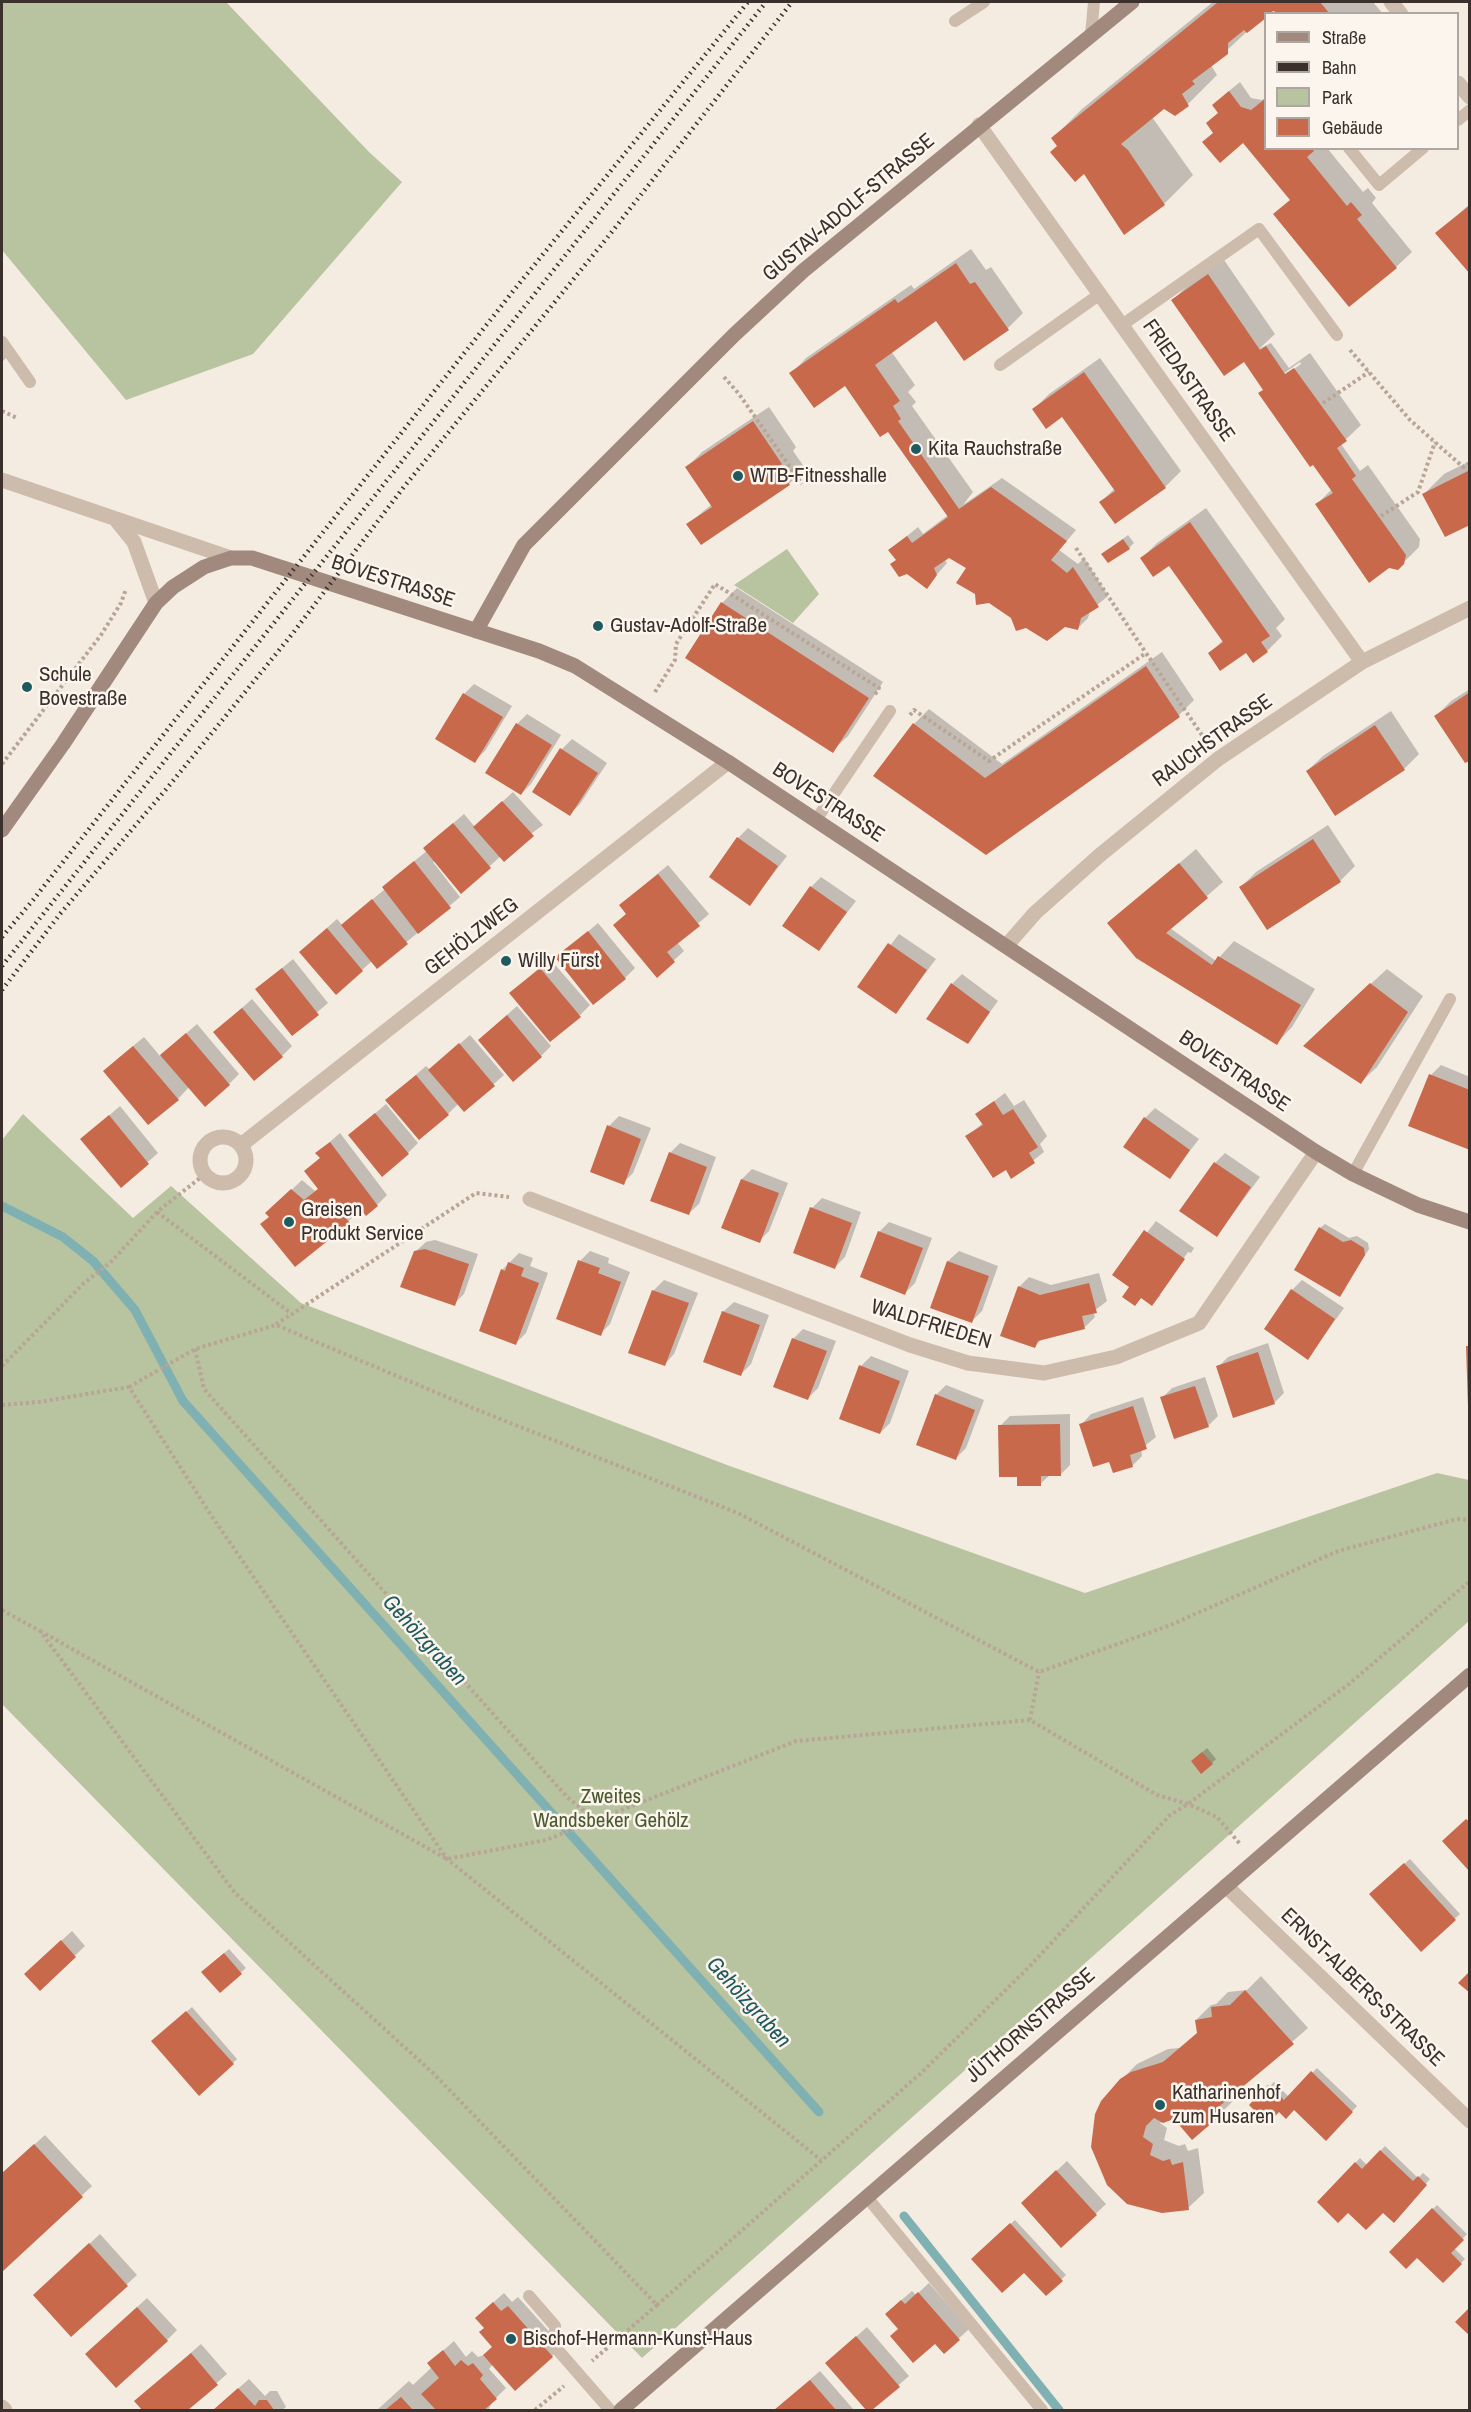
<!DOCTYPE html>
<html>
<head>
<meta charset="utf-8">
<style>
	body { margin:0 }
	#map { position:relative; width:1471px; height:2412px; overflow:hidden; background:#f4ebe1; font-family:"Archivo Narrow",sans-serif }
	canvas { display:block }
	.frame { position:absolute; inset:0; border:3px solid #3b302b; pointer-events:none }
	.legend { position:absolute; left:1264px; top:12px; width:195px; height:138px; box-sizing:border-box; background:#fbf5ee; border:2px solid #aea6a0; margin:0; padding:8px 10px; list-style:none; font-size:18px; color:#3b302b }
	.legend li { display:flex; align-items:center; gap:12px; height:30px }
	.legend b { width:30px; border:2px solid #aea6a0 }
</style>
</head>
<body>
<div id="map">
<canvas width="1471" height="2412"></canvas>
<div class="frame"></div>
<ul class="legend">
<li><b style="height:8px;background:#a18a7d"></b>Straße</li>
<li><b style="height:8px;background:#3b302b"></b>Bahn</li>
<li><b style="height:16px;background:#b8c4a0"></b>Park</li>
<li><b style="height:16px;background:#c8694b"></b>Gebäude</li>
</ul>
</div>
<script>
const g = document.querySelector('canvas').getContext('2d');
g.lineJoin = 'round';
function fillPath(path, color) {
  g.fillStyle = color;
  g.fill(path, 'evenodd');
}
function poly(rows) {
  const path = new Path2D();
  for (const r of rows) {
    if (r.length === 3) {
      path.moveTo(r[0] + r[2], r[1]);
      path.arc(r[0], r[1], r[2], 0, 2 * Math.PI);
      continue;
    }
    path.moveTo(r[0], r[1]);
    for (let i = 2; i < r.length; i += 2) path.lineTo(r[i], r[i + 1]);
  }
  return path;
}
function strokePath(path, color, width, dash) {
  g.strokeStyle = color;
  g.lineWidth = width;
  g.lineCap = dash ? 'butt' : 'round';
  g.setLineDash(dash || []);
  g.stroke(path);
}
function write(font, color, halo, rows, align = 'center') {
  g.font = font + ' "Archivo Narrow",sans-serif';
  g.lineWidth = 5;
  g.setLineDash([]);
  g.textBaseline = 'middle';
  g.strokeStyle = halo;
  g.fillStyle = color;
  for (const [text, x, y, turn = 0] of rows) {
    g.save();
    g.translate(x, y);
    g.rotate((+turn || 0) * Math.PI / 180);
    g.textAlign = isNaN(turn) ? turn : align;
    if (halo) g.strokeText(text, 0, 0);
    g.fillText(text, 0, 0);
    g.restore();
  }
}
fillPath(poly([
	[2,2,226,2,369,152,402,182,253,354,126,400,2,250],
	[787,549,819,594,793,623,734,585],
	[23,1114,133,1218,171,1186,301,1303,727,1465,1085,1593,1437,1473,1469,1480,1469,1621,642,2358,2,1704,2,1140]
]), '#b8c4a0');
fillPath(poly([
	[1213,2,1373,2,1383,14,1278,14,1275,9,1266,14,1211,65,1217,75,1188,104,1164,107,1152,117,1193,175,1164,204,1084,171,1053,138,1082,109],
	[1240,82,1251,98,1262,100,1266,97,1266,148,1327,148,1363,192,1368,188,1376,198,1372,203,1412,252,1396,267,1291,200,1243,142,1214,132,1224,95],
	[1470,204,1470,272,1437,233],
	[971,249,986,270,991,267,1023,313,1008,328,937,319,891,351,915,385,908,392,916,402,912,406,973,492,963,505,1002,478,1076,530,1059,550,1078,564,1084,558,1108,596,1090,611,1088,618,1078,628,1013,617,976,593,968,567,949,556,944,559,947,563,926,587,890,550,918,527,923,534,948,515,888,430,845,384,791,374,806,358,911,285,914,289],
	[1224,260,1275,334,1259,349,1271,343,1289,368,1310,353,1361,425,1341,444,1360,471,1368,465,1420,539,1419,547,1398,568,1317,504,1332,489,1265,389,1246,362,1173,300,1188,285],
	[1300,362,1301,364,1271,386,1269,384],
	[2,344,9,355,2,362],
	[1100,358,1181,471,1165,487,1116,522,1101,502,1115,488,1063,415,1034,409,1049,394],
	[769,407,796,447,793,451,805,468,789,484,701,543,688,524,712,504,687,467,702,452],
	[1470,461,1470,523,1424,494,1444,474],
	[1206,508,1285,619,1276,628,1282,636,1267,651,1210,653,1223,640,1170,564,1142,558,1157,543],
	[1128,535,1134,543,1129,548,1103,554],
	[737,588,883,682,848,736,832,751,722,603],
	[1162,652,1194,700,1179,715,986,853,914,724,929,709,1002,764],
	[474,684,512,706,485,751,474,761,437,739,464,694],
	[1470,689,1470,759,1436,716,1451,701],
	[1391,711,1419,754,1404,769,1307,771,1323,756],
	[527,714,561,735,531,784,521,794,487,772,517,724],
	[572,739,607,763,580,804,570,814,562,749],
	[513,792,543,825,501,856,461,892,435,861,433,862,460,897,377,967,372,961,362,970,311,942,337,919,342,925,385,889,384,887,394,877,427,851,435,839,464,814,475,827],
	[1328,825,1355,866,1340,881,1241,887,1256,872],
	[748,828,787,856,750,904,738,838],
	[1196,849,1223,882,1170,928,1216,961,1234,941,1315,989,1292,1027,1277,1043,1109,923],
	[668,865,709,914,677,942,684,951,657,976,628,913,631,896],
	[821,877,856,901,819,949,811,887],
	[598,923,635,968,625,978,557,958],
	[899,934,936,959,896,1012,859,986],
	[293,959,328,1003,292,1034,257,989],
	[550,959,590,1005,580,1015,511,993],
	[1387,969,1423,996,1377,1067,1361,1082,1320,1031],
	[962,974,998,1001,968,1042,952,984],
	[252,999,292,1046,282,1056,215,1032],
	[517,1006,551,1046,541,1056,490,1030],
	[197,1024,239,1074,229,1084,189,1087,178,1099,115,1061,144,1037,160,1056],
	[470,1035,504,1075,464,1110,458,1104,448,1114,387,1100,426,1066,430,1070],
	[1441,1065,1470,1077,1470,1149,1431,1075],
	[1005,1093,1014,1106,1024,1100,1047,1136,1040,1144,1044,1152,1012,1177,1006,1168,967,1136,983,1123,977,1114],
	[386,1104,418,1143,408,1153,350,1135],
	[120,1106,158,1153,121,1186,82,1139],
	[1155,1108,1199,1139,1170,1177,1145,1118],
	[619,1116,651,1128,633,1173,623,1183,609,1126],
	[340,1133,387,1195,377,1205,356,1200,352,1203,359,1212,296,1265,270,1217,277,1204,302,1180,315,1191,319,1188,306,1171,321,1157,317,1153],
	[680,1143,716,1157,699,1204,688,1214,670,1153],
	[1225,1153,1260,1177,1217,1235,1215,1163],
	[752,1169,788,1183,769,1231,759,1241,723,1227,742,1179],
	[822,1198,861,1212,845,1257,835,1267,812,1208],
	[1156,1221,1194,1248,1191,1253,1188,1252,1158,1295,1161,1295,1152,1304,1142,1297,1135,1304,1131,1287,1114,1275],
	[889,1222,932,1238,915,1283,905,1293,879,1232],
	[1325,1224,1349,1238,1357,1236,1368,1243,1369,1249,1340,1295,1320,1228],
	[435,1240,478,1254,464,1294,454,1304,415,1252,426,1242],
	[590,1251,609,1258,608,1263,630,1272,610,1324,600,1334,580,1261],
	[959,1251,998,1266,982,1311,972,1321,932,1307,948,1261],
	[519,1253,533,1258,530,1266,548,1273,526,1333,516,1343,502,1270],
	[1099,1273,1107,1301,1093,1312,1095,1317,1085,1327,1043,1338,1035,1346,1019,1287,1029,1277,1051,1285],
	[664,1280,698,1293,674,1354,664,1365,630,1352,654,1290],
	[1302,1280,1344,1308,1308,1358,1292,1290],
	[734,1302,769,1315,751,1364,741,1374,723,1312],
	[803,1329,836,1341,818,1388,808,1398,793,1339],
	[1268,1343,1284,1393,1274,1403,1218,1367,1228,1357],
	[871,1356,909,1371,890,1423,880,1433,861,1366],
	[1205,1377,1218,1416,1208,1426,1162,1398,1172,1388],
	[946,1385,984,1400,966,1448,956,1458,936,1395],
	[1143,1397,1156,1437,1141,1449,1142,1456,1132,1466,1110,1460,1081,1425,1091,1414],
	[1070,1414,1070,1465,1060,1475,1050,1475,1040,1484,1019,1475,1000,1426,1010,1416],
	[1207,1748,1216,1759,1212,1763,1197,1757],
	[1410,1859,1460,1914,1421,1950,1371,1894],
	[72,1931,85,1946,40,1989,36,1964],
	[229,1949,246,1968,220,1991,208,1967],
	[1261,1976,1308,2028,1232,2094,1235,2099,1219,2115,1174,2117,1160,2123,1167,2128,1164,2140,1179,2146,1185,2144,1188,2151,1198,2148,1204,2193,1188,2208,1162,2212,1110,2091,1137,2064,1168,2049,1180,2048,1199,2032,1196,2020,1211,2005,1216,2004,1228,1992,1247,1990],
	[192,2007,237,2059,233,2063,158,2037],
	[1317,2068,1357,2106,1326,2139,1294,2108,1279,2110,1251,2105,1274,2082,1289,2097],
	[45,2135,92,2186,2,2270,2,2174],
	[1385,2146,1418,2178,1423,2173,1430,2179,1398,2217,1383,2211,1348,2211,1319,2202,1360,2158,1367,2165],
	[1067,2161,1106,2204,1062,2246,1033,2193],
	[1437,2205,1467,2234,1454,2248,1465,2259,1443,2281,1417,2256,1391,2252],
	[1015,2220,1066,2275,1046,2294,1024,2271,973,2259],
	[100,2234,137,2275,72,2335,45,2285],
	[929,2283,969,2329,944,2352,935,2342,899,2328,897,2304,912,2291,916,2295],
	[504,2293,512,2302,518,2297,562,2346,552,2356,493,2364,489,2369,506,2388,493,2401,488,2410,377,2410,409,2381,413,2385,432,2367,429,2363,454,2341,466,2357,472,2351,478,2357,484,2355,493,2346,485,2328,487,2308],
	[147,2298,177,2330,167,2340,97,2344],
	[867,2327,909,2376,870,2410,827,2363],
	[201,2344,227,2374,186,2410,144,2410,136,2401],
	[820,2371,854,2410,776,2410,785,2401],
	[249,2379,265,2396,270,2391,277,2391,286,2407,282,2410,214,2410]
]), '#0003');
strokePath(poly([
	[2,1206,63,1237,93,1261,135,1310,183,1401,819,2112],
	[904,2216,1059,2410]
]), '#7fb0b2', 9);
fillPath(poly([
	[1218,2,1320,2,1330,14,1277,14,1274,11,1266,14,1266,18,1247,33,1244,30,1228,43,1228,54,1192,81,1195,84,1182,94,1189,106,1175,116,1164,109,1121,144,1128,150,1165,205,1124,235,1084,174,1075,182,1050,152,1057,146,1051,138],
	[1229,91,1241,107,1251,110,1266,98,1266,148,1312,148,1314,151,1307,157,1347,206,1351,202,1362,215,1357,219,1397,268,1349,307,1273,214,1290,200,1243,143,1220,163,1202,142,1213,133,1206,123,1218,113,1212,105],
	[1470,205,1470,274,1435,233],
	[956,263,970,284,975,282,1009,330,964,361,936,321,875,365,900,401,893,406,901,419,898,421,959,509,991,487,1067,541,1051,560,1067,573,1073,567,1099,607,1081,618,1078,630,1065,627,1047,641,1026,628,1016,631,1011,618,989,603,976,605,975,594,956,583,966,568,949,558,934,568,937,575,927,589,907,574,899,577,890,564,896,560,888,550,907,536,912,543,948,517,888,432,880,437,845,386,814,408,789,373,895,299,898,303],
	[1208,274,1260,350,1266,346,1285,374,1294,368,1347,441,1337,448,1356,476,1352,479,1406,555,1404,564,1398,570,1389,568,1369,583,1315,504,1333,493,1313,465,1310,467,1258,393,1263,390,1244,362,1224,376,1171,300],
	[1084,372,1166,488,1115,524,1099,502,1115,491,1062,417,1046,429,1032,409],
	[753,421,782,464,778,467,790,485,701,545,686,524,712,507,685,467],
	[1470,470,1470,525,1445,537,1422,494],
	[1190,522,1270,636,1261,642,1268,652,1253,663,1246,653,1220,671,1208,653,1223,642,1169,566,1153,577,1140,558],
	[1123,539,1130,549,1108,563,1101,554],
	[721,602,869,698,833,753,685,658],
	[1146,666,1180,717,986,855,873,776,913,723,985,778],
	[1470,692,1470,761,1465,763,1434,716],
	[463,693,503,717,475,763,435,739],
	[516,723,552,745,521,795,485,773],
	[1375,725,1405,770,1335,816,1306,771],
	[560,748,598,773,570,816,532,792],
	[502,801,534,836,504,862,473,827],
	[453,823,491,868,461,894,423,848],
	[737,837,778,866,750,906,709,877],
	[1313,839,1341,882,1267,930,1239,887],
	[414,861,451,908,418,934,382,887],
	[1179,863,1208,898,1166,933,1212,965,1218,956,1301,1005,1277,1045,1136,958,1107,923],
	[658,874,700,926,667,952,675,962,657,978,613,925,626,914,619,905],
	[810,886,847,912,819,951,782,926],
	[372,899,408,944,377,969,341,925],
	[327,928,363,971,336,995,299,952],
	[588,931,626,979,593,1005,555,957],
	[888,943,927,970,896,1014,857,987],
	[282,968,319,1015,292,1036,255,989],
	[540,968,581,1017,550,1042,509,993],
	[951,983,990,1012,968,1044,926,1019],
	[1370,983,1408,1012,1361,1084,1303,1046],
	[242,1008,283,1057,254,1081,213,1032],
	[507,1015,542,1057,513,1082,478,1040],
	[186,1033,230,1085,205,1107,160,1055],
	[459,1043,495,1086,464,1112,428,1070],
	[133,1046,179,1100,148,1125,103,1071],
	[1429,1074,1470,1090,1470,1150,1408,1126],
	[416,1075,449,1115,419,1140,385,1100],
	[994,1101,1003,1115,1013,1109,1038,1147,1029,1153,1035,1163,1011,1179,1006,1170,993,1178,965,1136,983,1125,975,1114],
	[375,1113,409,1154,382,1177,348,1135],
	[109,1115,149,1164,121,1188,80,1139],
	[1144,1117,1190,1150,1170,1179,1123,1147],
	[607,1125,641,1139,624,1185,590,1172],
	[330,1142,378,1206,366,1216,355,1202,342,1214,350,1223,295,1267,260,1224,269,1217,265,1213,291,1189,304,1200,318,1189,304,1171,320,1158,315,1153],
	[669,1152,707,1167,689,1215,650,1201],
	[1214,1162,1251,1187,1217,1237,1179,1211],
	[741,1179,779,1193,760,1243,721,1228],
	[810,1207,852,1223,835,1269,793,1253],
	[1319,1227,1343,1242,1351,1240,1364,1248,1365,1255,1340,1297,1294,1270],
	[1144,1230,1185,1259,1152,1306,1141,1298,1135,1306,1122,1297,1129,1287,1112,1275],
	[878,1231,923,1248,905,1295,860,1277],
	[425,1249,469,1264,455,1306,400,1287,414,1251],
	[578,1260,600,1268,598,1273,621,1282,601,1336,556,1319],
	[947,1261,989,1276,972,1323,930,1308],
	[508,1262,524,1268,521,1276,539,1283,516,1345,479,1331,501,1269,505,1271],
	[1089,1283,1097,1313,1082,1316,1085,1329,1038,1341,1035,1348,1000,1336,1018,1286,1040,1295],
	[1291,1289,1335,1319,1308,1360,1264,1329],
	[652,1290,689,1303,665,1366,628,1353],
	[722,1311,760,1325,741,1376,703,1362],
	[792,1338,827,1351,808,1400,773,1387],
	[1466,1346,1470,1346,1470,1406,1468,1406],
	[1258,1352,1275,1404,1233,1418,1216,1366],
	[859,1365,900,1381,880,1434,839,1419],
	[1195,1386,1209,1427,1174,1439,1160,1397],
	[935,1394,975,1410,956,1460,916,1445],
	[1133,1406,1147,1449,1130,1455,1133,1467,1113,1473,1109,1462,1093,1467,1079,1424],
	[1060,1424,1061,1476,1041,1476,1041,1486,1017,1486,1017,1477,999,1477,998,1425],
	[1202,1752,1213,1764,1201,1774,1191,1761],
	[1466,1819,1470,1822,1470,1872,1442,1841],
	[1404,1863,1456,1920,1421,1952,1369,1894],
	[61,1940,76,1957,40,1991,24,1974],
	[224,1953,242,1974,220,1993,201,1972],
	[1470,1971,1470,1993,1458,1983],
	[1245,1990,1294,2044,1216,2109,1220,2116,1192,2140,1174,2119,1163,2123,1154,2118,1146,2126,1143,2137,1153,2144,1150,2155,1163,2161,1170,2159,1172,2165,1183,2162,1189,2210,1162,2213,1127,2204,1107,2185,1091,2147,1095,2114,1101,2101,1120,2079,1131,2072,1163,2062,1197,2033,1195,2020,1212,2017,1211,2007,1230,2005],
	[186,2011,234,2064,199,2096,151,2041],
	[1311,2071,1353,2112,1326,2141,1294,2110,1286,2119,1279,2112,1268,2124,1249,2105,1268,2085,1284,2100],
	[34,2144,83,2197,2,2272,2,2173],
	[1380,2150,1413,2181,1418,2176,1427,2185,1394,2223,1383,2213,1366,2230,1348,2213,1338,2223,1317,2202,1355,2162,1362,2169],
	[1056,2170,1097,2215,1061,2248,1021,2203],
	[1432,2208,1464,2240,1451,2253,1462,2264,1443,2283,1417,2258,1406,2269,1389,2252],
	[1010,2223,1063,2281,1046,2296,1024,2273,1002,2293,971,2259],
	[89,2243,128,2286,71,2337,33,2295],
	[918,2292,960,2340,944,2354,935,2344,913,2363,890,2336,898,2329,885,2314,901,2300,905,2304],
	[493,2302,501,2311,508,2306,553,2357,515,2391,483,2355,492,2347,479,2332,484,2328,475,2318],
	[137,2307,168,2341,116,2388,85,2354],
	[1470,2307,1470,2336,1455,2322],
	[856,2336,900,2387,872,2410,866,2410,825,2363],
	[443,2350,455,2366,461,2360,468,2366,473,2363,483,2375,480,2379,497,2399,484,2410,436,2410,421,2394,439,2378,427,2363],
	[191,2353,218,2385,188,2410,142,2410,134,2401],
	[810,2380,836,2410,774,2410],
	[238,2388,255,2406,259,2400,267,2400,274,2410,213,2410],
	[401,2397,413,2410,385,2410]
]), '#c8694b');
strokePath(poly([
	[1350,350,1410,420,1463,467,1470,463],
	[724,377,739,394,802,484],
	[1323,403,1369,372],
	[2,411,17,418],
	[1381,516,1418,492,1435,442],
	[1076,548,1146,653],
	[655,692,675,660,676,644,715,584,879,688,874,696],
	[910,715,914,710,989,761,1146,653,1206,741],
	[2,764,101,635,121,603,126,589],
	[157,1212,292,1314,476,1193,509,1197],
	[276,1324,292,1314],
	[195,1349,204,1389,567,1797,596,1820],
	[2,1366,84,1283,111,1262,157,1212,205,1174],
	[129,1387,195,1349,276,1325,480,1411,738,1513,1039,1672,1168,1626,1338,1551,1457,1519,1470,1520],
	[2,1405,39,1402,129,1387,209,1512,447,1859,821,2160],
	[2,1610,40,1631,235,1893,433,2073,657,2305,592,2361],
	[40,1631,447,1859,546,1840,796,1741,1030,1720,1157,1795,1188,1804,1217,1817,1240,1844],
	[1030,1720,1039,1672],
	[657,2305,920,2074,1029,1967,1170,1815,1188,1804,1349,1684,1470,1581],
	[535,2410,564,2386]
]), '#b9a596', 4, [3, 3]);
strokePath(poly([
	[955,21,984,2],
	[1091,35,1094,2],
	[1458,120,1470,110],
	[1349,148,1379,185,1423,148],
	[1122,325,1259,229,1337,335],
	[2,342,30,382],
	[1000,365,1100,294],
	[816,820,890,711],
	[1353,1174,1450,999],
	[866,2196,1042,2410],
	[529,2296,555,2326,556,2348,610,2410]
]), '#cdbbac', 12);
strokePath(poly([
	[1391,2,1401,14],
	[1458,83,1470,97],
	[979,125,1362,662],
	[2,480,231,558],
	[117,521,134,542,156,603],
	[1007,945,1035,913,1100,855,1218,759,1362,662,1470,608],
	[223,1160,23],
	[241,1145,728,762],
	[530,1199,910,1345,968,1363,1044,1373,1116,1357,1199,1323,1316,1152],
	[1226,1886,1470,2121],
	[2,2407,5,2410]
]), '#cdbbac', 15);
strokePath(poly([
	[476,631,524,545,734,335,803,271,1132,2],
	[2,830,63,744,156,603,173,587,204,567,231,558,252,558,539,651,575,666,728,762,1316,1152,1353,1174,1418,1205,1470,1222],
	[621,2410,1470,1675]
]), '#a18a7d', 15);
strokePath(poly([
	[2,937,33,900,514,290,748,2],
	[2,966,766,2],
	[2,990,60,914,168,787,293,633,403,488,607,238,792,2]
]), '#3b302b', 4.5, [1.5, 4.5]);
for (const [x, y, r, color] of [
	[916,449,6,"#1f5a5e"],
	[738,476,6,"#1f5a5e"],
	[598,626,6,"#1f5a5e"],
	[27,687,6,"#1f5a5e"],
	[506,961,6,"#1f5a5e"],
	[289,1222,6,"#1f5a5e"],
	[1160,2105,6,"#1f5a5e"],
	[511,2339,6,"#1f5a5e"]
]) {
  const dot = new Path2D();
  dot.arc(x, y, r, 0, 2 * Math.PI);
  g.fillStyle = color;
  g.fill(dot);
  strokePath(dot, '#fbf5ee', 2);
}
write('21px', '#3b302b', '#fbf5ee', [
	["GUSTAV-ADOLF-STRASSE",849,208,-40],
	["FRIEDASTRASSE",1188,381,55],
	["BOVESTRASSE",393,582,18],
	["RAUCHSTRASSE",1213,741,-36],
	["BOVESTRASSE",828,803,33],
	["GEHÖLZWEG",472,937,-38],
	["BOVESTRASSE",1234,1072,34],
	["WALDFRIEDEN",931,1325,17],
	["ERNST-ALBERS-STRASSE",1362,1988,44],
	["JÜTHORNSTRASSE",1031,2026,-41]
]);
write('21px', '#3b302b', '#fbf5ee', [
	["Kita Rauchstraße",928,449],
	["WTB-Fitnesshalle",750,476],
	["Gustav-Adolf-Straße",610,626],
	["Schule",39,675],
	["Bovestraße",39,699],
	["Willy Fürst",518,961],
	["Greisen",301,1210],
	["Produkt Service",301,1234],
	["Katharinenhof",1172,2093],
	["zum Husaren",1172,2117],
	["Bischof-Hermann-Kunst-Haus",523,2339]
], 'left');
write('21px', '#4a5a2e', '#fbf5ee', [
	["Zweites",611,1797],
	["Wandsbeker Gehölz",611,1821]
]);
write('italic 22px', '#1f5a5e', '#fbf5ee', [
	["Gehölzgraben",424,1641,48],
	["Gehölzgraben",748,2003,48]
]);
</script>
</body>
</html>
